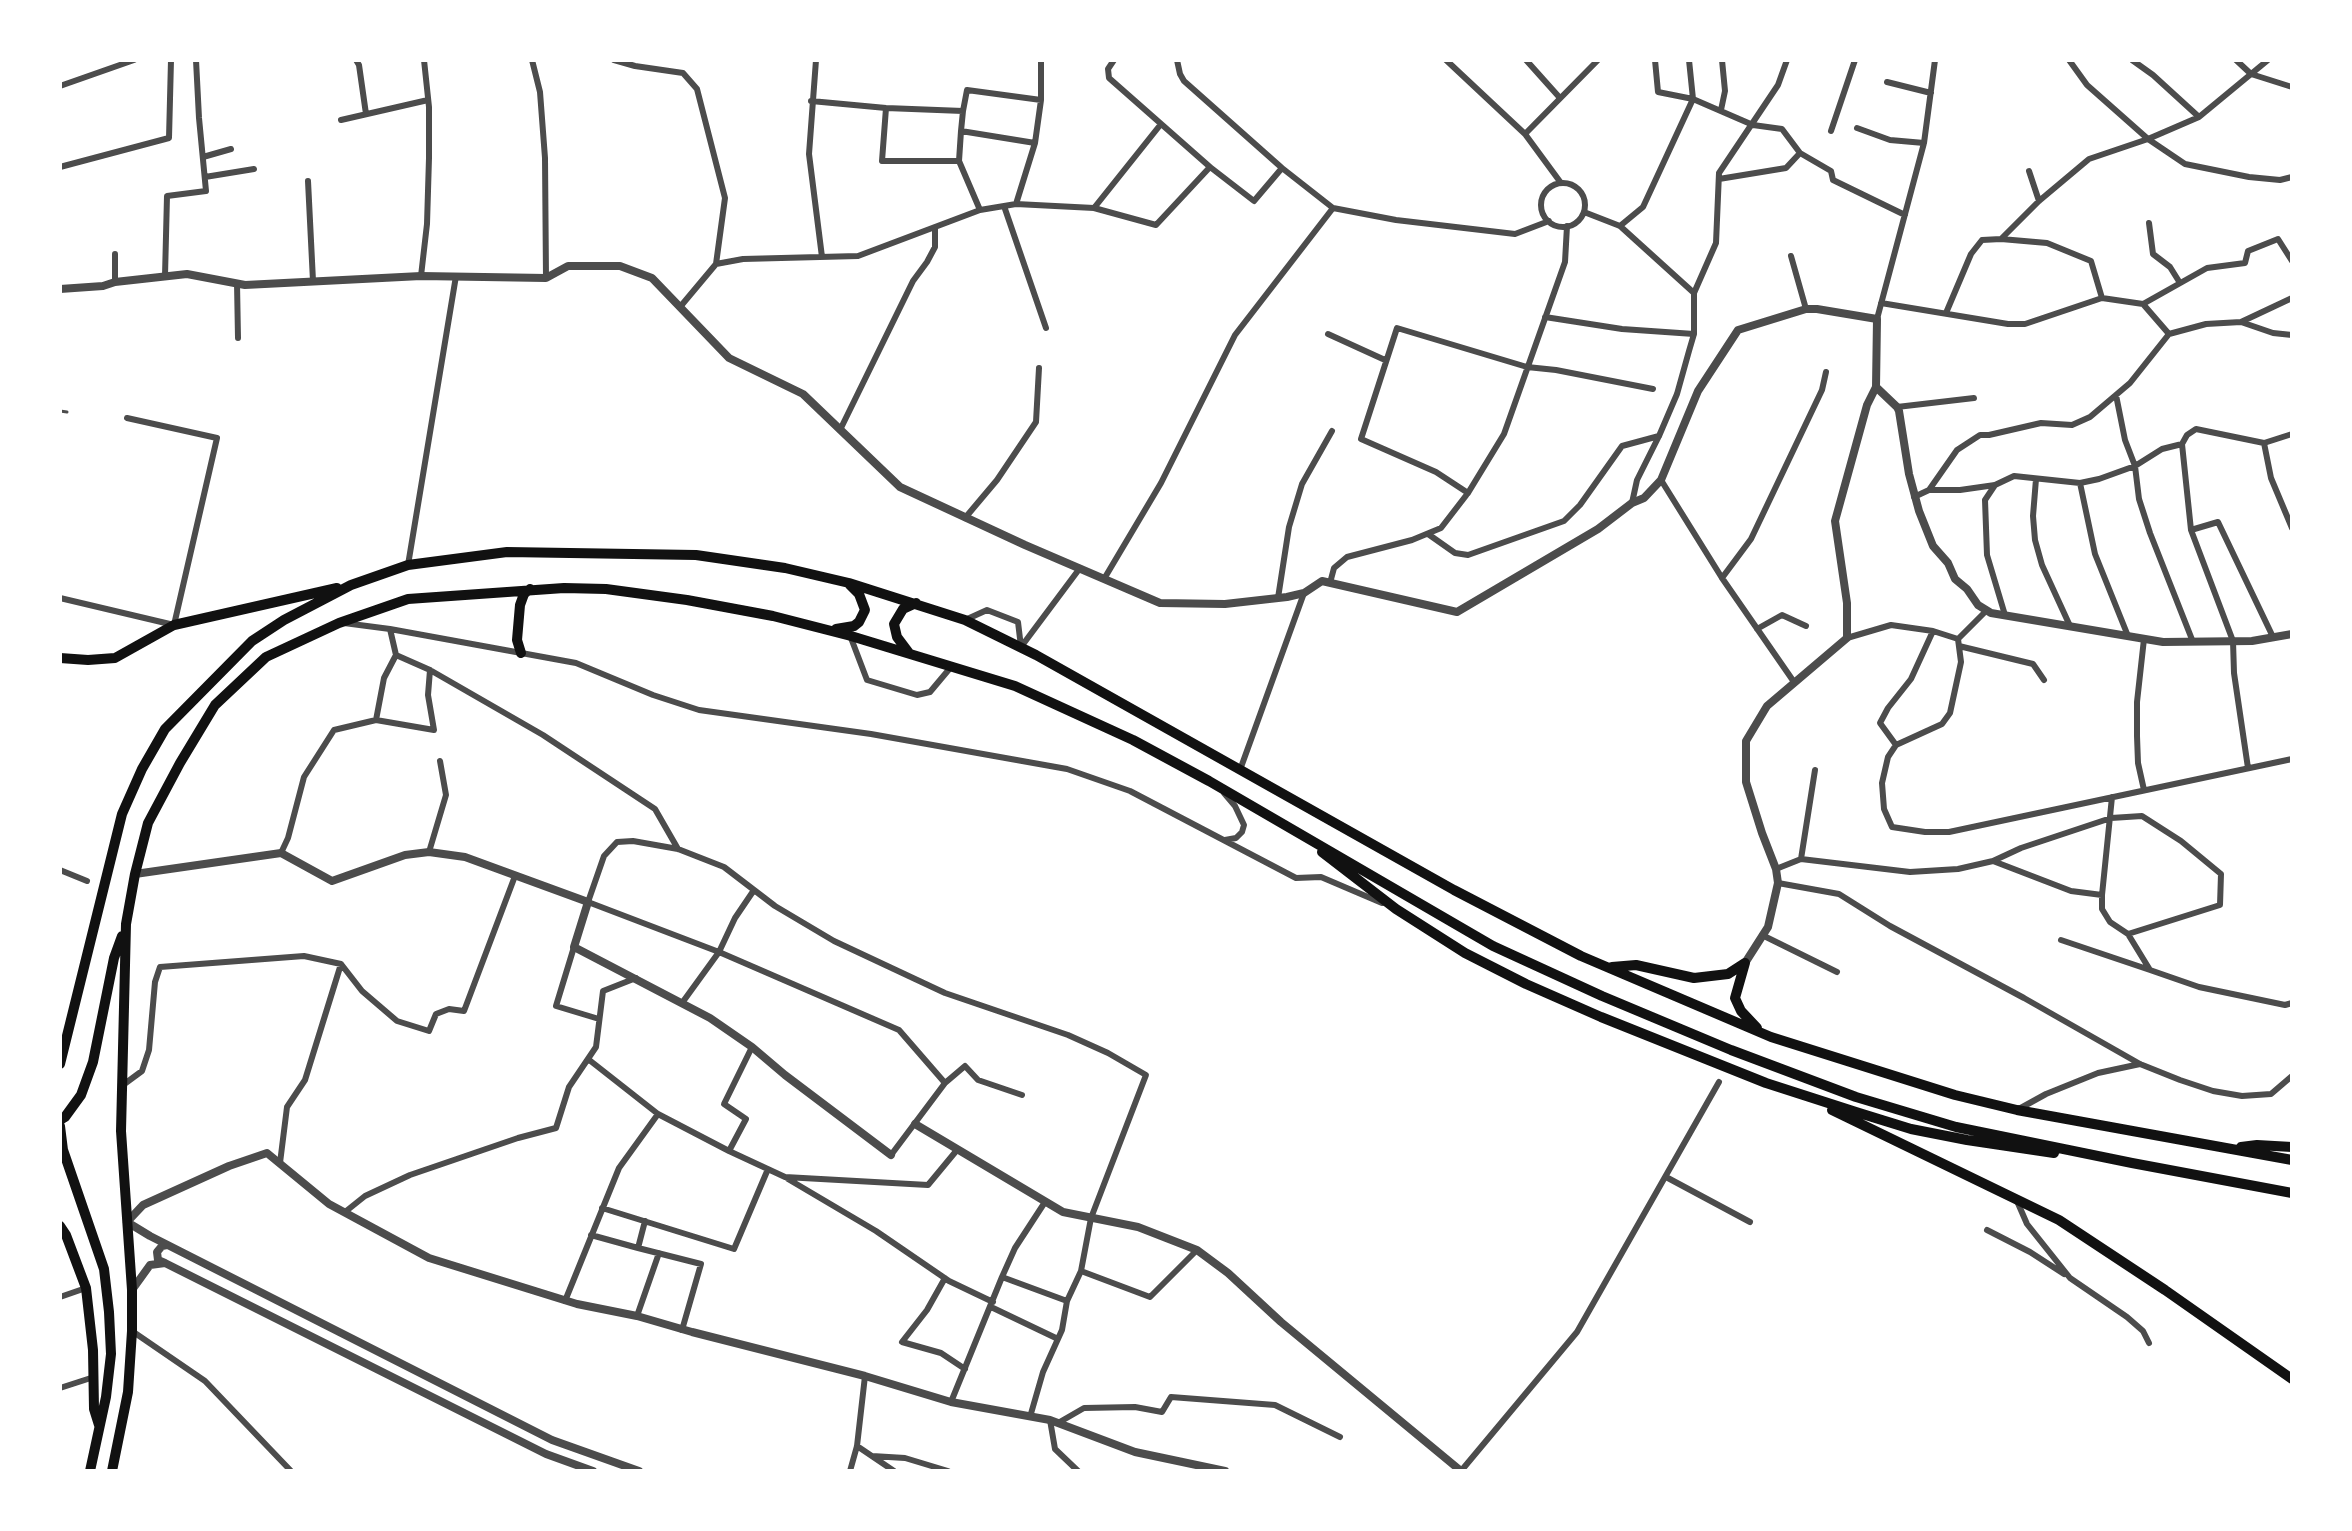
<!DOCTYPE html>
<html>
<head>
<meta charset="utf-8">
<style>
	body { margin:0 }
	#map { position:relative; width:2352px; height:1531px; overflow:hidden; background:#fff; font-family:"Fira Sans",sans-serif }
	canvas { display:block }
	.frame { position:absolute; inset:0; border:62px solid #fff; pointer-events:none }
</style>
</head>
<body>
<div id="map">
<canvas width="2352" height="1531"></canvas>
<div class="frame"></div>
</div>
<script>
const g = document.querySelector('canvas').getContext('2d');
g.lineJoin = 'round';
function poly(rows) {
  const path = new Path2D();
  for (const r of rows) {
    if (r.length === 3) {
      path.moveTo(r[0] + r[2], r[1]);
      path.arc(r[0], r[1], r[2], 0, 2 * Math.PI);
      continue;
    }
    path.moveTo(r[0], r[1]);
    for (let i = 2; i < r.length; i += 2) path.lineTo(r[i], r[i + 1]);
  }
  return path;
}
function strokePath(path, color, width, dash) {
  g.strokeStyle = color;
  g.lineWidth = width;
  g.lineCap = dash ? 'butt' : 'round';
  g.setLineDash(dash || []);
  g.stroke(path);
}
strokePath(poly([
	[60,411,67,412]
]), '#4c4c4c', 3);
strokePath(poly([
	[356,60,359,65,366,114],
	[532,60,540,92,545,158,546,278],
	[614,60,635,66,683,73,697,89,725,198,716,264],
	[816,60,809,154,822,257],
	[1114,60,1108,69,1109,78,1210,167,1254,201,1282,168],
	[1177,60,1180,74,1184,81,1282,168,1333,208,1396,220,1515,234,1549,221],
	[1446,60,1525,134,1561,183],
	[1526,60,1560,98],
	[1655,60,1658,92,1693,99,1689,60],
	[2069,60,2087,85,2148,139,2185,164,2249,177,2280,180,2292,177],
	[2132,60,2153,75,2199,117],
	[2236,60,2251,74,2292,87],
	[1887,82,1931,93],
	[60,86,134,60],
	[811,101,886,108,963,111],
	[886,108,882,161,959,161],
	[1721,110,1725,91,1722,60],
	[341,120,428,100],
	[1857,128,1890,140,1924,143],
	[961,131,959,161,980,210],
	[1831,131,1855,60],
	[1525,134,1598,60],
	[1035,143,961,131,963,111,967,90,1041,100],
	[1800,153,1831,171,1833,180,1905,215],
	[203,157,231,149],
	[60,167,169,138,171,60],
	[2029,171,2039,201],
	[205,177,254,169],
	[308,181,313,281],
	[1563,205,22],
	[1016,204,1035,143,1041,100,1041,60],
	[1004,206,1046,328],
	[1094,208,1161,124],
	[1584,212,1620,226,1694,293],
	[2149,223,2153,254,2170,267,2180,283],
	[1620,226,1643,207,1693,99,1753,125,1782,129,1800,153,1786,168,1719,179],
	[2001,239,2047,243,2091,261,2102,298],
	[1791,256,1806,309],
	[165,276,167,196,206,191,199,118,196,60],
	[421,276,427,224,429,158,429,107,424,60],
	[115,282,115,254],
	[237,283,238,338],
	[1881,303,2008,324,2025,324,2102,298,2143,304,2207,268,2245,263,2248,251,2278,239,2292,261],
	[2143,304,2169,334],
	[680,307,716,264,743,259,858,256,980,210,1016,204,1094,208,1156,225,1210,167],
	[1946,313,1971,254,1982,240,2001,239,2039,201,2089,159,2148,139,2199,117,2268,60],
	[1545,317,1622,329,1694,334],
	[1877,319,1924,143,1935,60],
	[2241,322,2273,333,2292,335],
	[1328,334,1385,360],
	[2116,395,2125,440,2135,466,2139,499,2150,533,2193,642],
	[1897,407,1974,398],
	[840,430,913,281,927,262,935,247,935,227],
	[2264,443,2271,478,2292,528],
	[2264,443,2292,434],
	[2182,444,2191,530,2233,641,2234,673,2248,768],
	[2036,479,2033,516,2035,540,2042,565,2070,626],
	[1661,480,1722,578,1794,682],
	[2080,483,2095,554,2128,636],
	[1995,485,1985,500,1987,555,2005,615],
	[1929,490,1960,490,1995,485,2014,476,2080,483,2099,479,2135,466,2162,449,2182,444,2187,435,2196,429,2264,443],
	[1468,493,1436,472,1361,439,1397,328,1527,367,1556,370,1653,389],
	[1914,497,1929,490,1957,450,1980,435,1989,435,2041,423,2072,425,2090,417,2130,383,2169,334,2206,324,2241,322,2292,298],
	[1632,503,1637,480,1659,436,1677,394,1689,351,1694,334,1694,293,1716,243,1719,173,1778,85,1787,60],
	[965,518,997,480,1036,422,1039,368],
	[2191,530,2218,522,2273,637],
	[1428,534,1455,553,1468,555,1564,521,1580,505,1622,446,1659,436],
	[408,565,456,276],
	[1722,578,1751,539,1822,390,1826,372],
	[1104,579,1161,483,1235,335,1333,208],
	[1330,583,1334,568,1347,557,1412,540,1441,528,1468,493,1504,434,1565,262,1567,226],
	[60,598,174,625,217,438,127,418],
	[1278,598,1289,527,1302,484,1332,431],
	[965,620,987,610,1018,622,1021,647],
	[344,623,390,629,576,663,653,695,699,710,871,734,1067,769,1130,791,1296,878,1321,877,1382,903],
	[390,629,396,655,430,670,543,735,655,809,678,849],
	[1757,629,1782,615,1806,626],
	[851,638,867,680,917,695,930,692,951,667],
	[1847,638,1891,625,1933,631,1958,639,1987,610],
	[1958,639,1961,662,1950,713,1942,724,1896,745,1888,757,1882,783,1884,809,1892,827,1925,832,1949,832,2292,759],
	[2144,639,2137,702,2137,736,2138,763,2144,790],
	[1959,646,2033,664,2044,680],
	[1021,647,1080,568],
	[376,720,434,730,428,695,430,670],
	[1896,745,1880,723,1888,708,1911,679,1933,631],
	[1240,770,1304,593],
	[1224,793,1235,806,1244,825,1242,832,1236,838,1225,840],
	[2112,797,2102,895,2102,909,2110,922,2128,934,2150,970,2199,987,2285,1005,2292,1003],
	[429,852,446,795,440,761],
	[281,853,288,838,304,777,334,730,376,720,384,678,396,655],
	[1801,859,1815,770],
	[1993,861,2071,891,2102,895],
	[1776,869,1801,859,1910,872,1958,869,1993,861,2021,848,2111,818,2142,816,2181,841,2221,874,2220,905,2128,934],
	[60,870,87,881],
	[1778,883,1839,894,1890,926,2024,998,2140,1064,2180,1080,2213,1091,2242,1096,2271,1094,2292,1076],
	[1762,935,1837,972],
	[2061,940,2150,970],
	[574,947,556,1006,599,1019],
	[682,1003,719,952,735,918,754,890],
	[588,1059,658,1114,729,1151,785,1177,928,1185,957,1150],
	[945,1083,899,1030,719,952,588,902,604,856,617,842,633,841,678,849,724,867,775,906,834,941,945,993,1068,1035,1108,1053,1146,1075,1091,1218,1081,1271,1067,1301,1062,1330,1043,1372,1030,1417],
	[123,1085,142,1071,149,1050,155,982,160,967,304,956,341,964,362,991,397,1021,429,1031,436,1014,449,1009,464,1011,515,876],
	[2017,1110,2046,1094,2098,1073,2140,1064],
	[729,1151,746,1119,724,1104,752,1047],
	[891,1155,945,1083,965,1066,978,1080,1022,1095],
	[280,1163,287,1107,305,1080,341,964],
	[1666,1177,1750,1222],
	[788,1179,876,1231,949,1281,993,1302],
	[2017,1201,2027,1224,2070,1278,2127,1317,2143,1331,2149,1343],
	[602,1208,734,1249,768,1169],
	[345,1212,365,1196,410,1175,518,1138,556,1128,569,1087,596,1047,603,991,636,978],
	[645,1221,638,1248,701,1264,682,1330],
	[1987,1230,2030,1252,2064,1274],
	[591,1235,638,1248],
	[1081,1271,1150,1297,1197,1250],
	[1002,1277,1067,1301],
	[945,1278,927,1310,902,1342,941,1353,965,1369],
	[60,1297,86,1288],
	[565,1301,619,1168,658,1114],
	[991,1307,1058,1339],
	[637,1316,659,1253],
	[132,1331,205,1381,291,1471],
	[60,1388,94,1377],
	[951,1402,1002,1277,1015,1248,1045,1202],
	[1050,1420,1055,1449,1078,1471],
	[1058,1423,1084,1408,1135,1407,1162,1412,1171,1397,1275,1405,1340,1437],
	[857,1446,894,1471],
	[872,1456,905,1458,948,1471],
	[850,1471,857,1446,865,1376],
	[1461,1471,1577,1332,1719,1082]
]), '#4c4c4c', 6);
strokePath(poly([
	[60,289,103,286,115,282,187,274,245,285,421,276,546,278,568,266,620,266,652,278,729,358,803,394,900,487,1025,545,1160,603,1225,604,1287,597,1304,593,1322,581,1457,612,1598,529,1632,503,1644,498,1661,480,1698,391,1738,330,1806,309,1817,309,1877,319,1876,387,1897,407,1899,411,1909,474,1919,511,1933,546,1948,563,1955,579,1967,589,1978,605,1991,613,2163,642,2252,641,2292,634],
	[135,874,281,853,332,881,405,855,429,852,465,857,588,902,574,947,710,1018,752,1047,785,1075,891,1155],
	[1745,963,1768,927,1778,883,1776,869,1762,833,1746,782,1746,741,1767,706,1847,638,1847,603,1835,521,1867,405,1876,387],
	[915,1124,1063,1212,1138,1227,1197,1250,1228,1273,1281,1322,1461,1471],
	[165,1263,158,1260,157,1252,162,1246,167,1245],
	[132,1290,150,1265,165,1263,546,1454,593,1471],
	[639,1471,552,1440,150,1236,127,1222,143,1205,229,1166,267,1153,329,1204,429,1258,577,1304,637,1316,692,1332,865,1376,951,1402,1050,1420,1135,1452,1225,1471]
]), '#4c4c4c', 8);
strokePath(poly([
	[836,629,854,626,859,622,865,610,859,594,850,585],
	[521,653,517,640,520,605,524,594,530,589],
	[909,653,897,637,894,624,903,609,916,603],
	[60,658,88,660,115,658,174,625,337,588],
	[1322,852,1396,909,1465,953,1526,984,1601,1017,1766,1083,1856,1112,1911,1129,1967,1140,2054,1153],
	[1745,963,1735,998,1741,1011,1757,1028],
	[1612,967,1636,965,1694,978,1728,974,1745,963],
	[60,1064,122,814,142,769,165,729,252,641,284,620,351,585,408,565,507,552,696,555,785,568,849,583,965,620,1036,655,1454,890,1581,956,1771,1037,1955,1095,2017,1110,2292,1160],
	[1832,1110,2059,1220,2165,1290,2292,1379],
	[60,1120,65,1117,81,1095,93,1062,114,958,122,936],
	[60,1126,63,1150,104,1269,109,1312,111,1354,106,1397,90,1471],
	[2241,1147,2257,1145,2292,1147],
	[60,1226,66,1235,86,1288,93,1350,94,1409,99,1425],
	[112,1471,128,1392,132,1331,132,1290,121,1131,126,924,135,874,148,823,180,763,215,705,266,657,339,623,408,599,564,588,606,589,687,600,773,616,851,636,1015,686,1133,740,1209,781,1493,946,1602,996,1731,1050,1856,1097,1956,1127,2132,1163,2292,1193]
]), '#111', 10);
</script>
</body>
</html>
